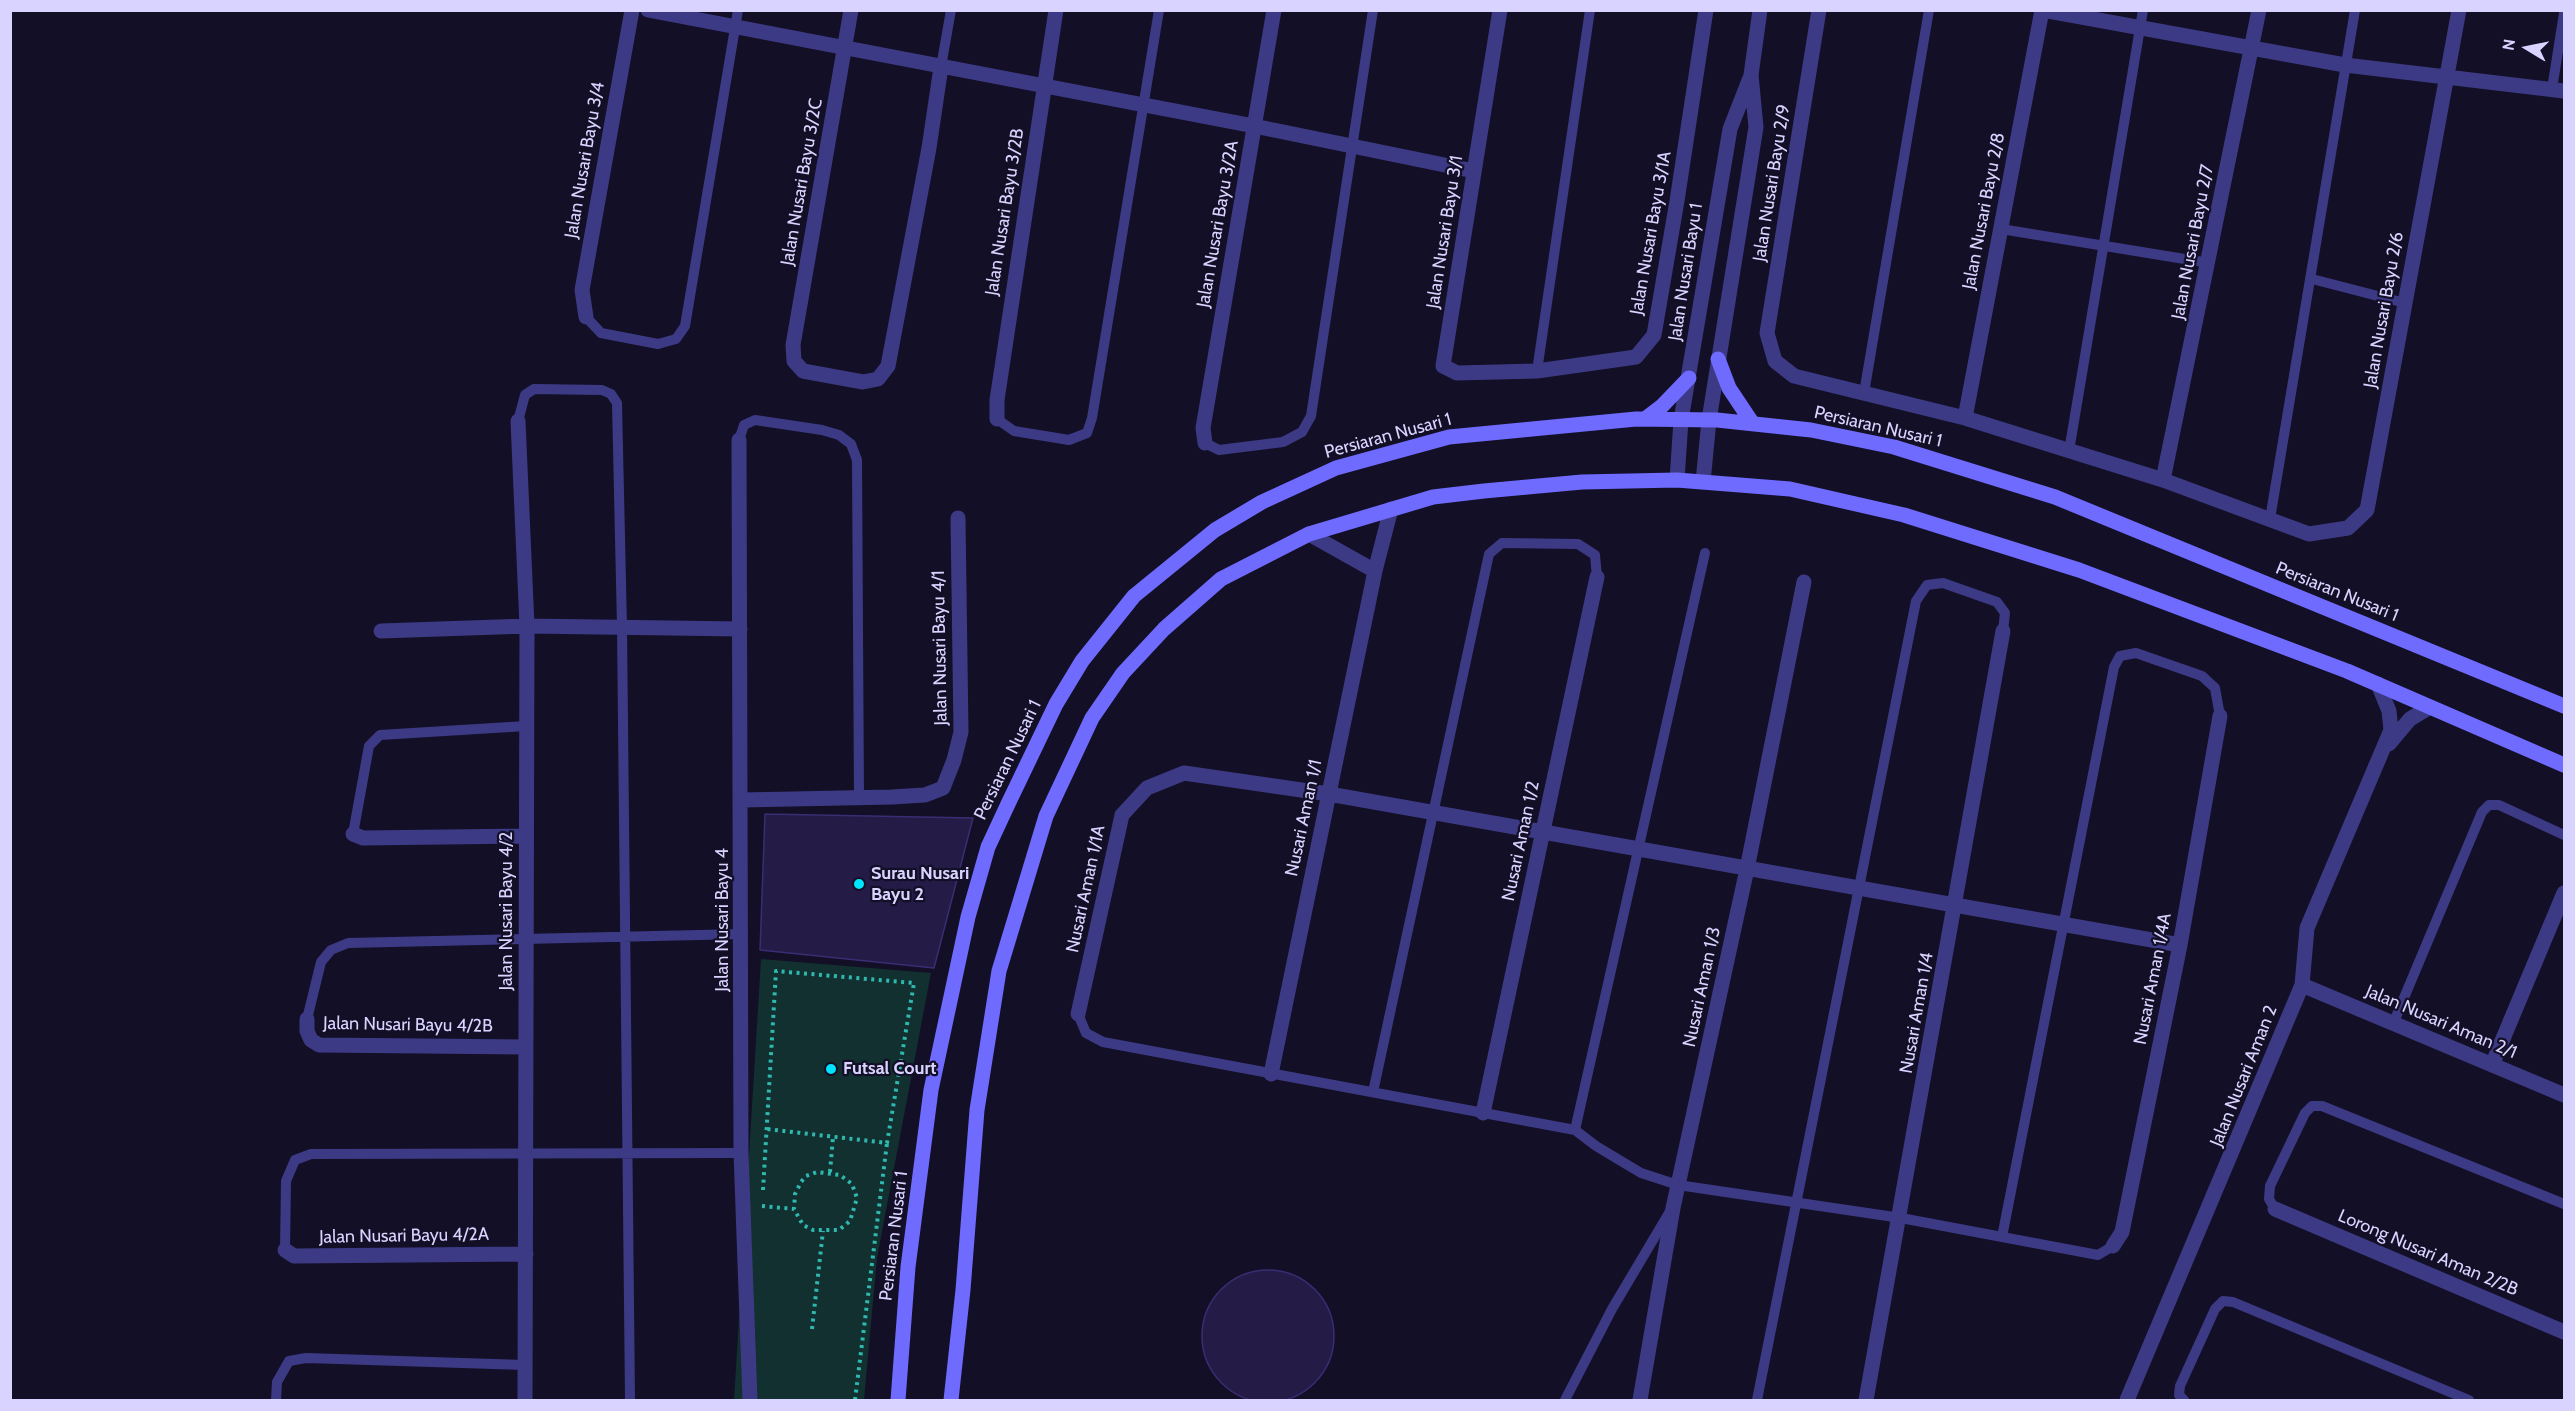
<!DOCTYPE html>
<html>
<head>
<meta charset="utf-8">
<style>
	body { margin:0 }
	#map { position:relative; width:2575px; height:1411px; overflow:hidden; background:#130f26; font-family:Cabin,sans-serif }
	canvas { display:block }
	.frame { position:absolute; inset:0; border:12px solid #d9d4ff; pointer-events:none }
	.north { position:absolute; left:2497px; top:18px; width:60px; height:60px; -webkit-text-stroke:4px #130f26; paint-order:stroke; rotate:280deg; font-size:16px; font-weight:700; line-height:24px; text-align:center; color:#d9d4ff }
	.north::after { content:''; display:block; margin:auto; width:21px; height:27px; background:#d9d4ff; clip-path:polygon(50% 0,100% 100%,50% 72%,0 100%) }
</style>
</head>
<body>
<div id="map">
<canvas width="2575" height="1411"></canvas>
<div class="frame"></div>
<div class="north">N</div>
</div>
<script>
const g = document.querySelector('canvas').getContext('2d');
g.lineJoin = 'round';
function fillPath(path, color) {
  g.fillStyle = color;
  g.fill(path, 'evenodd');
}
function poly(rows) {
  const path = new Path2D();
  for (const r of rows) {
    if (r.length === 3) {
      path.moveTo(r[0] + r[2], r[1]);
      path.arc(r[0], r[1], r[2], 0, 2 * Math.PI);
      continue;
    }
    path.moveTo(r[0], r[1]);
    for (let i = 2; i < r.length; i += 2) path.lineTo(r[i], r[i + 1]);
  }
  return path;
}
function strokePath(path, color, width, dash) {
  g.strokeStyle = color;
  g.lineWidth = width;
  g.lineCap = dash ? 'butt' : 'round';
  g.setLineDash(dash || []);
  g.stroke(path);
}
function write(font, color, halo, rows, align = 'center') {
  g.font = font + ' Cabin,sans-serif';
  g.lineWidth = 4.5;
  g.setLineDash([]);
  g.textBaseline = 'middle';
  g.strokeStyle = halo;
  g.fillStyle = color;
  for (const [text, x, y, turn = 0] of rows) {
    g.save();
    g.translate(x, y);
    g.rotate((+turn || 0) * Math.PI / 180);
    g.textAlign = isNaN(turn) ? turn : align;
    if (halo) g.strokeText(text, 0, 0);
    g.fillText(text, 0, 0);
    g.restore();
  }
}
fillPath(poly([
	[761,959,931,973,877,1258,864,1400,734,1400]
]), '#12302f');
const building = poly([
	[765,814,973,818,934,968,760,950,765,814],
	[1268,1336,66]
]);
fillPath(building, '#241b47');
strokePath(building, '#3b2d73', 1.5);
strokePath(poly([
	[830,1172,833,1137],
	[763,1190,776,971,914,983,887,1143,767,1129],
	[762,1206,794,1209,803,1225,813,1230,839,1230,850,1221,857,1198,852,1184,840,1175,817,1172,806,1176,801,1182,795,1194,794,1209],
	[812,1329,823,1231],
	[855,1400,887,1143]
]), '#2fb8b0', 4, [3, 4.5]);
strokePath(poly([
	[941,67,951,10],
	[2552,89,2564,13],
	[2001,229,2209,263],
	[2312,279,2405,303],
	[586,317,601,333,658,344,676,339,685,326,738,10],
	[1537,371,1590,10],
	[1864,393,1929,10],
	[997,419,1014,431,1069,440,1087,433,1092,418,1159,10],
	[518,421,525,395,534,389,602,390,611,394,617,403,622,627,630,1400],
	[739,440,744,425,755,420,822,430,839,435,851,444,857,460,859,797],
	[1205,443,1219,450,1283,442,1302,432,1311,416,1373,10],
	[2069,451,2143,10],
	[2270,519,2355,10],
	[353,834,369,746,380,735,526,726],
	[1078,1014,1086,1033,1103,1042,1575,1130,1596,1146,1641,1173,1678,1185,1901,1218,2098,1255,2113,1246],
	[307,1019,321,962,331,950,348,943,743,934],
	[2393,1024,2482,812,2489,805,2499,805,2564,835],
	[1373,1092,1489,554,1502,543,1578,544,1595,555,1597,577],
	[1575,1130,1705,553],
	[2275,1209,2269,1199,2270,1186,2305,1113,2312,1106,2322,1106,2564,1204],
	[2002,1237,2114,667,2120,656,2136,653,2202,676,2215,688,2220,716],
	[285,1250,286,1181,295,1160,311,1154,741,1153],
	[276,1400,277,1382,289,1361,306,1358,525,1365],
	[1565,1400,1612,1309,1669,1213],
	[1757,1400,1916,601,1927,585,1943,583,1997,602,2005,613,2003,631],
	[2184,1400,2179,1395,2180,1386,2215,1309,2223,1301,2233,1302,2469,1400]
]), '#3d3a85', 10);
strokePath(poly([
	[648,10,1254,126,1474,171],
	[851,10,793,345,794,361,803,371,863,382,878,379,888,366,929,148,941,67],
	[1500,10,1443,366,1457,373,1537,371,1636,357,1654,335,1677,201,1706,10],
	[1819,10,1767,333,1775,361,1794,376,1965,418,2163,480,2309,534,2348,528,2367,510,2459,10],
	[2043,10,2345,65,2564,91],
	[586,317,582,290,632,10],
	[1965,418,2042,10],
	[997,419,997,400,1056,10],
	[518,421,527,626,525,1400],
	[739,440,741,1153,750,1400],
	[1205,443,1203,428,1274,10],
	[1677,480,1681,420,1730,129,1750,78],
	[2163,480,2259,10],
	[1703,482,1709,420,1756,127,1751,75,1760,10],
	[1309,534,1375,571],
	[381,631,527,626,740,629],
	[2389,744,2410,719,2430,707],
	[742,800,892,797,925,795,943,788,954,760,961,732,958,518],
	[353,834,363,838,526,836],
	[2302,985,2564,1095],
	[1078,1014,1122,815,1147,788,1184,773,1329,794,2180,945],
	[307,1019,307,1031,311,1040,319,1045,526,1047],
	[2492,1065,2564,893],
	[1271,1074,1375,571,1391,509],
	[1483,1113,1597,577],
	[2275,1209,2564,1332],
	[2113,1246,2122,1232,2180,945,2220,716],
	[285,1250,294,1256,526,1254],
	[1640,1400,1673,1208,1747,869,1804,582],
	[1866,1400,2003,631],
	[2127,1400,2302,985,2307,928,2391,730,2389,711,2378,684]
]), '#3d3a85', 15);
strokePath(poly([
	[1718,359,1729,388,1753,424],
	[1645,419,1662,406,1689,378],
	[898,1400,908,1267,931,1090,968,917,988,847,1008,804,1056,704,1082,661,1134,596,1215,530,1262,502,1336,468,1449,437,1636,419,1717,420,1811,430,1894,447,2055,497,2564,706],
	[951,1400,963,1290,977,1110,999,971,1046,816,1092,718,1123,673,1164,629,1221,579,1309,534,1433,497,1484,491,1582,482,1677,480,1790,489,1904,515,2079,570,2347,671,2564,765]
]), '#6f6bff', 15);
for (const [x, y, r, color] of [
	[859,884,6,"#00e5ff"],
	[831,1069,6,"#00e5ff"]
]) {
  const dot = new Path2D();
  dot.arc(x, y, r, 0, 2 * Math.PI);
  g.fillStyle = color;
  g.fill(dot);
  strokePath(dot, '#130f26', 2);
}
write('18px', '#d9d4ff', '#130f26', [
	["Jalan Nusari Bayu 3/4",585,160,-80],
	["Jalan Nusari Bayu 3/2C",802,182,-80],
	["Jalan Nusari Bayu 2/9",1772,183,-81],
	["Jalan Nusari Bayu 2/8",1984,211,-79],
	["Jalan Nusari Bayu 3/2B",1005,212,-81],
	["Jalan Nusari Bayu 3/2A",1218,224,-80],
	["Jalan Nusari Bayu 3/1",1445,232,-81],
	["Jalan Nusari Bayu 3/1A",1651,233,-80],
	["Jalan Nusari Bayu 2/7",2193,242,-79],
	["Jalan Nusari Bayu 1",1686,272,-81],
	["Jalan Nusari Bayu 2/6",2384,310,-80],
	["Persiaran Nusari 1",1878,427,13],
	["Persiaran Nusari 1",1388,436,-15],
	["Persiaran Nusari 1",2337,592,22],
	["Jalan Nusari Bayu 4/1",940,648,-91],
	["Persiaran Nusari 1",1008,760,-64],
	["Nusari Aman 1/1",1304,818,-78],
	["Nusari Aman 1/2",1521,841,-78],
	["Nusari Aman 1/1A",1086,889,-78],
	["Jalan Nusari Bayu 4/2",507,911,-90],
	["Jalan Nusari Bayu 4",723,920,-90],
	["Nusari Aman 1/4A",2153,979,-79],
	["Nusari Aman 1/3",1702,987,-78],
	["Nusari Aman 1/4",1917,1013,-80],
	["Jalan Nusari Aman 2/1",2441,1022,23],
	["Jalan Nusari Bayu 4/2B",408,1025,1],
	["Jalan Nusari Aman 2",2244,1076,-68],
	["Jalan Nusari Bayu 4/2A",404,1236,-1],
	["Persiaran Nusari 1",894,1236,-83],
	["Lorong Nusari Aman 2/2B",2428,1253,23]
]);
write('bold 18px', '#d9d4ff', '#130f26', [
	["Surau Nusari",871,874],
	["Bayu 2",871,895],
	["Futsal Court",843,1069]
], 'left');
</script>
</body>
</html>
